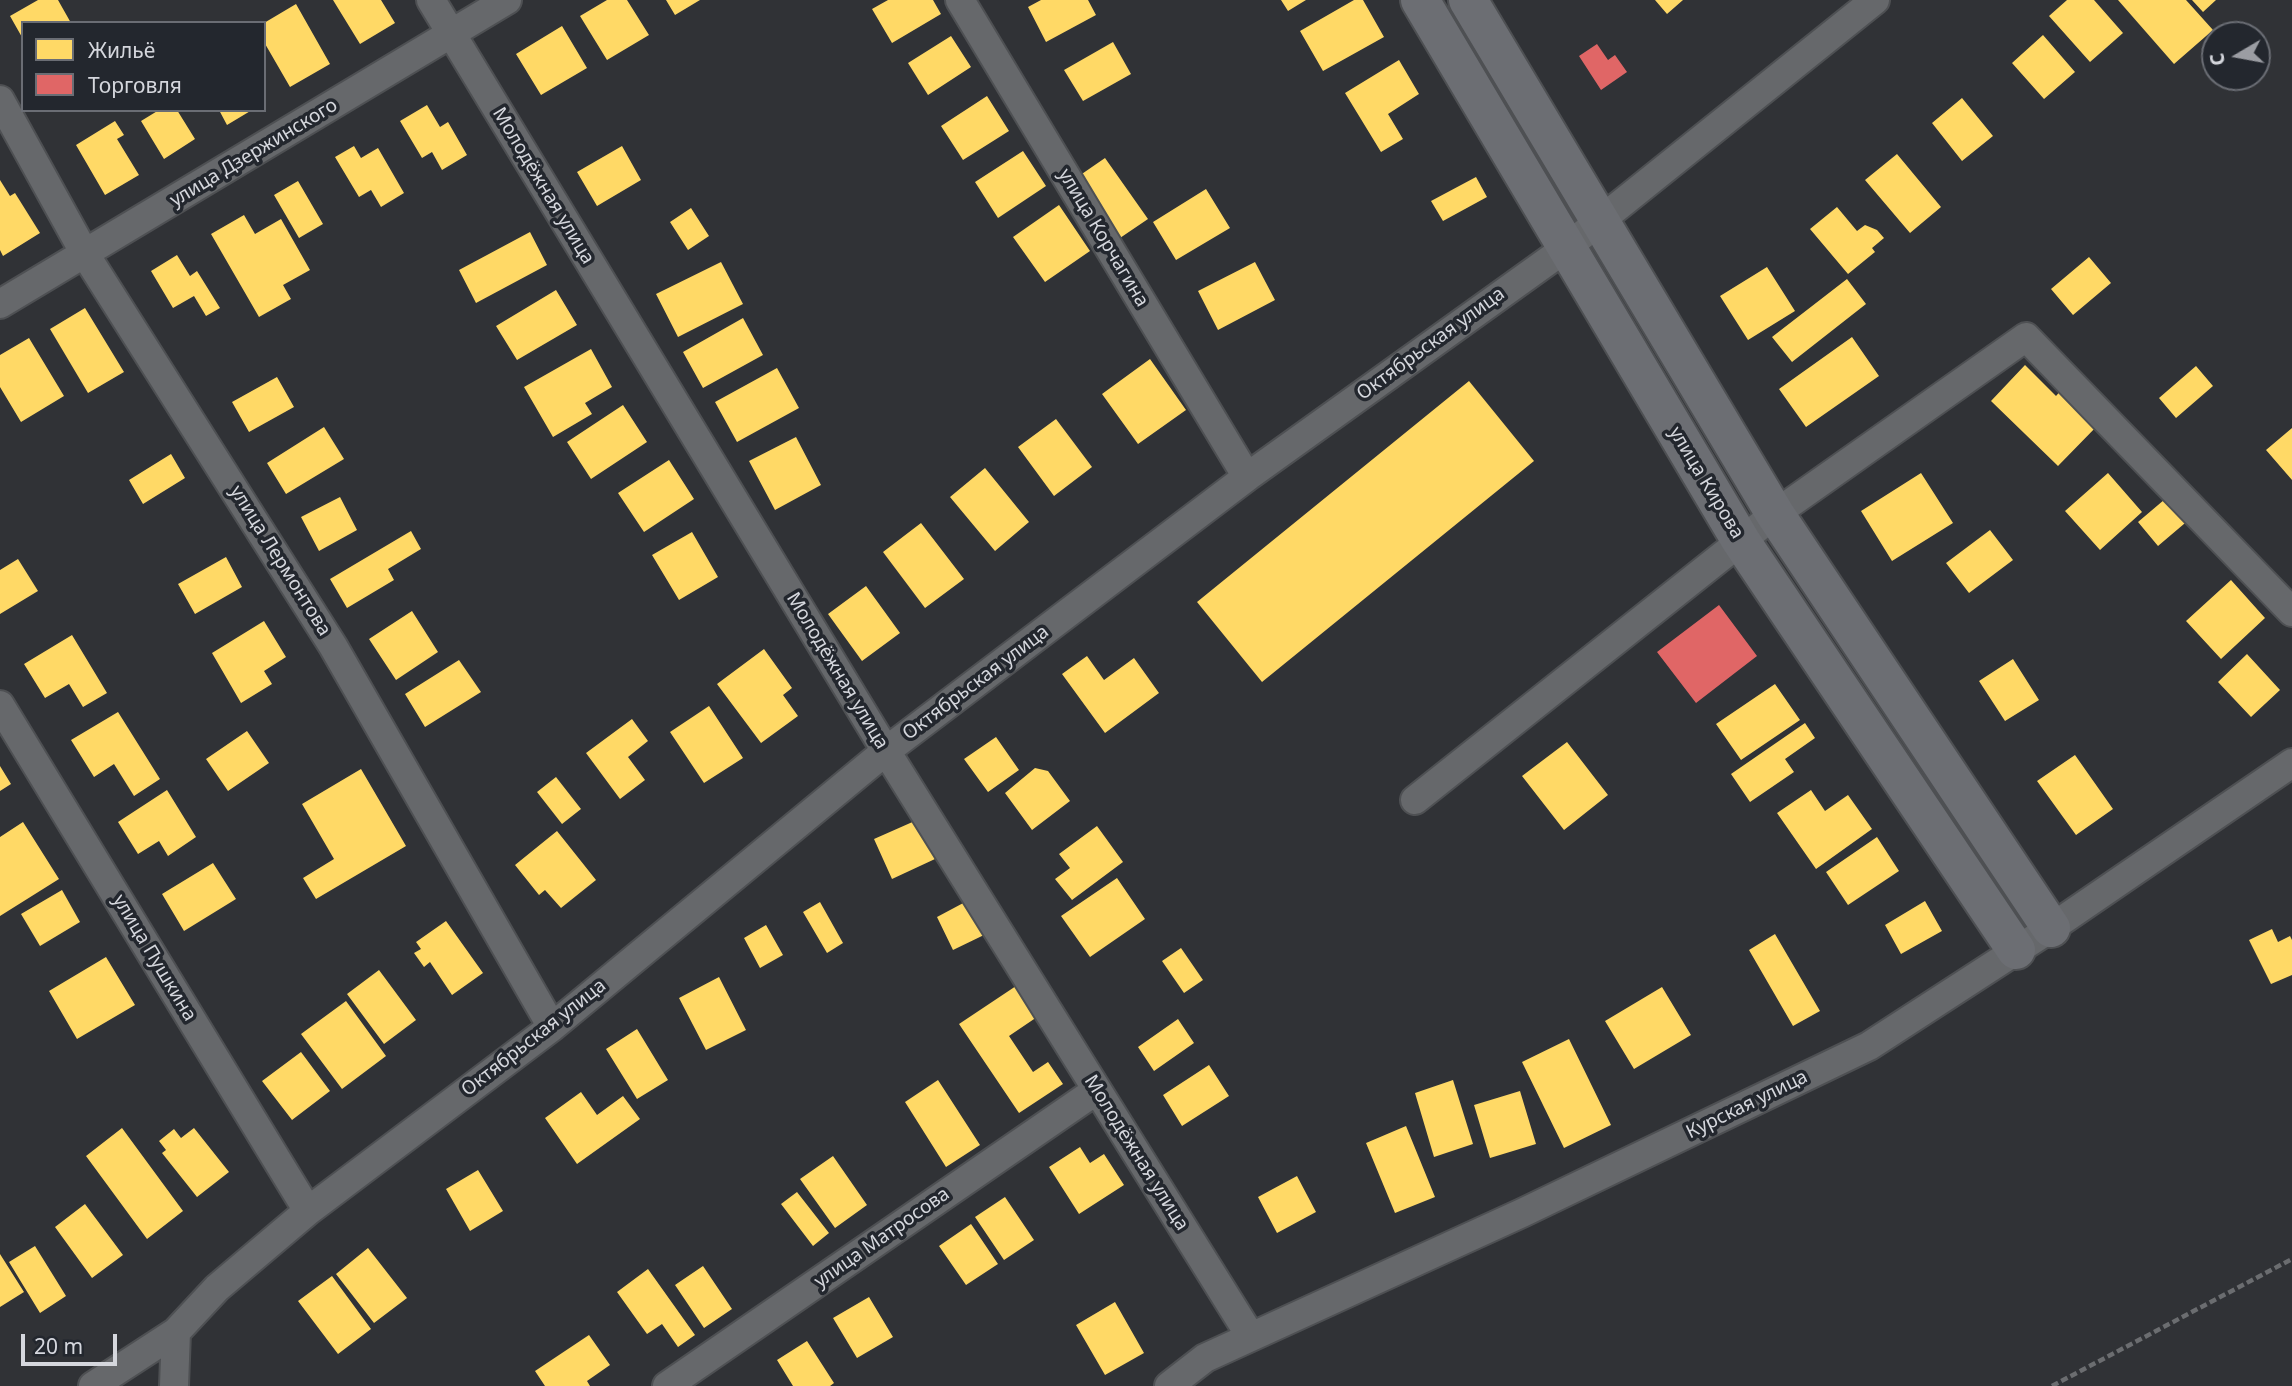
<!DOCTYPE html>
<html>
<head>
<meta charset="utf-8">
<style>
	body { margin:0 }
	#map { position:relative; width:2292px; height:1386px; overflow:hidden; background:#303236; font-family:"Noto Sans",sans-serif }
	canvas { display:block }
	.legend { position:absolute; left:21px; top:21px; width:245px; height:91px; box-sizing:border-box; background:#23272e; border:2px solid #6a6d74; margin:0; padding:9px 12px; list-style:none; font-size:21px; color:#d5d7dd }
	.legend li { display:flex; align-items:center; gap:14px; height:35px }
	.legend b { width:35px; border:2px solid #6a6d74 }
	.north { position:absolute; left:2201px; top:21px; width:70px; height:70px; box-sizing:border-box; background:#23272e; border:2px solid #6a6d74; border-radius:50%; rotate:260deg; font-size:19px; font-weight:700; line-height:28px; text-align:center; color:#d5d7dd }
	.north::after { content:''; display:block; margin:auto; width:24px; height:32px; background:#9b9da3; clip-path:polygon(50% 0,100% 100%,50% 72%,0 100%) }
	.scale { position:absolute; left:21px; top:1334px; width:96px; height:32px; box-sizing:border-box; border:4px solid #d5d7dd; border-top:0; padding-left:9px; font-size:21px; line-height:24px; white-space:nowrap; color:#d5d7dd; -webkit-text-stroke:5px #23272e; paint-order:stroke }
</style>
</head>
<body>
<div id="map">
<canvas width="2292" height="1386"></canvas>
<ul class="legend">
<li><b style="height:19px;background:#ffd966"></b>Жильё</li>
<li><b style="height:19px;background:#e06666"></b>Торговля</li>
</ul>
<div class="north">С</div>
<div class="scale">20 m</div>
</div>
<script>
const g = document.querySelector('canvas').getContext('2d');
g.lineJoin = 'round';
function fillPath(path, color) {
  g.fillStyle = color;
  g.fill(path, 'evenodd');
}
function poly(rows) {
  const path = new Path2D();
  for (const r of rows) {
    path.moveTo(r[0], r[1]);
    for (let i = 2; i < r.length; i += 2) path.lineTo(r[i], r[i + 1]);
  }
  return path;
}
function strokePath(path, color, width, dash) {
  g.strokeStyle = color;
  g.lineWidth = width;
  g.lineCap = dash ? 'butt' : 'round';
  g.setLineDash(dash || []);
  g.stroke(path);
}
function write(font, color, halo, rows, align = 'center') {
  g.font = font + ' "Noto Sans",sans-serif';
  g.lineWidth = 7;
  g.setLineDash([]);
  g.textBaseline = 'middle';
  g.strokeStyle = halo;
  g.fillStyle = color;
  for (const [text, x, y, turn = 0] of rows) {
    g.save();
    g.translate(x, y);
    g.rotate((+turn || 0) * Math.PI / 180);
    g.textAlign = isNaN(turn) ? turn : align;
    if (halo) g.strokeText(text, 0, 0);
    g.fillText(text, 0, 0);
    g.restore();
  }
}
fillPath(poly([
	[38,0,58,0,71,23,23,23,23,39,10,16],
	[333,0,381,0,395,23,360,44],
	[607,0,627,0,649,35,607,60,580,16],
	[666,0,700,0,675,15],
	[888,0,933,0,941,14,892,43,872,9],
	[1041,0,1088,0,1096,15,1046,42,1028,7],
	[1281,0,1306,0,1288,11],
	[1354,0,1363,0,1384,37,1323,71,1300,31],
	[1655,0,1683,0,1667,14],
	[2067,0,2094,0,2123,33,2090,62,2049,16],
	[2118,0,2186,0,2213,30,2174,64],
	[2192,0,2216,0,2203,12],
	[296,4,330,64,290,87,264,42,264,23],
	[562,26,587,68,541,95,516,54],
	[2043,35,2075,72,2044,99,2012,63],
	[951,36,971,67,928,95,908,63],
	[1113,42,1131,74,1083,101,1064,70],
	[1399,60,1419,94,1388,114,1403,139,1381,152,1345,93],
	[987,96,1009,131,963,160,941,126],
	[1962,98,1993,136,1962,161,1932,123],
	[427,105,440,127,448,122,467,155,442,170,432,152,422,158,400,121],
	[159,110,177,110,195,139,164,159,141,121],
	[219,110,252,110,227,125],
	[115,121,124,135,117,139,139,175,105,195,76,145],
	[354,146,361,158,378,148,404,193,381,207,371,190,359,197,335,157],
	[622,146,641,180,597,206,577,172],
	[1023,151,1046,186,998,218,975,182],
	[1897,154,1941,207,1910,233,1865,180],
	[1105,158,1148,219,1120,238,1076,178],
	[1476,177,1487,197,1443,221,1431,201],
	[0,180,10,196,15,193,40,233,3,256,0,250],
	[298,181,323,224,299,238,274,195],
	[1206,189,1230,228,1176,260,1153,222],
	[1059,205,1090,251,1045,282,1013,237],
	[1837,207,1857,231,1865,225,1877,230,1884,238,1872,248,1875,252,1848,274,1810,229],
	[691,208,709,236,688,250,670,222],
	[244,215,255,234,281,219,310,270,283,285,291,299,259,317,211,234],
	[530,232,547,265,476,303,459,270],
	[177,255,190,276,197,271,220,308,206,316,194,296,173,308,151,271],
	[2089,257,2111,283,2073,315,2051,289],
	[721,262,743,304,678,337,656,294],
	[1255,262,1275,300,1218,330,1198,291],
	[1767,267,1795,311,1748,340,1720,296],
	[1847,279,1866,304,1792,362,1772,337],
	[556,290,577,325,517,360,496,326],
	[85,308,124,372,88,393,50,329],
	[743,318,763,355,703,388,683,352],
	[1852,337,1879,376,1806,427,1779,389],
	[29,338,64,396,21,422,0,387,0,355],
	[591,349,612,387,585,403,592,414,553,437,524,387],
	[1150,359,1186,410,1138,444,1102,394],
	[2025,365,2056,396,2063,388,2099,424,2058,466,1991,401],
	[2196,366,2213,386,2176,418,2159,398],
	[777,368,799,408,737,442,715,402],
	[277,377,294,407,249,432,232,402],
	[1469,381,1534,461,1262,682,1197,602],
	[623,405,647,442,591,479,567,442],
	[1056,419,1092,467,1054,496,1018,447],
	[324,427,344,459,286,494,267,463],
	[2292,428,2292,480,2266,450],
	[796,437,821,485,775,510,749,461],
	[171,454,185,478,143,504,129,480],
	[669,460,694,499,644,532,618,493],
	[985,468,1029,522,995,551,950,497],
	[1921,473,1953,523,1892,561,1861,511],
	[2108,473,2142,512,2100,550,2065,511],
	[2171,494,2191,518,2158,546,2138,522],
	[340,497,357,530,319,551,301,517],
	[921,523,964,579,925,608,883,552],
	[1990,530,2013,560,1969,593,1946,563],
	[411,531,421,549,388,569,394,580,347,608,330,579],
	[692,532,718,577,679,600,652,555],
	[226,557,242,587,195,614,178,584],
	[18,559,38,591,0,614,0,570],
	[2231,580,2265,618,2221,659,2186,621],
	[866,586,900,633,862,661,828,614],
	[412,611,438,652,396,680,369,639],
	[264,621,286,657,264,671,272,684,241,703,212,653],
	[72,635,107,693,83,707,69,684,45,698,24,664],
	[764,649,792,688,783,695,798,716,761,743,717,684],
	[2247,654,2280,690,2251,717,2218,682],
	[1087,656,1104,680,1134,658,1159,693,1105,733,1062,674],
	[2013,659,2039,700,2005,721,1979,681],
	[459,660,481,692,425,727,405,694],
	[1775,684,1800,720,1741,760,1716,724],
	[709,706,743,758,704,783,670,732],
	[118,712,160,779,134,796,114,764,94,777,71,740],
	[632,719,648,741,628,757,645,780,620,799,586,753],
	[1805,723,1815,738,1785,759,1794,772,1750,802,1731,774],
	[247,731,269,763,228,791,206,759],
	[996,737,1019,770,988,792,964,759],
	[1567,742,1608,795,1564,830,1522,776],
	[2075,755,2113,809,2076,835,2037,781],
	[0,766,11,784,0,791],
	[1035,768,1048,771,1070,801,1032,830,1005,793],
	[361,769,406,846,316,899,303,878,334,859,302,804],
	[556,777,581,809,562,824,537,792],
	[167,790,196,837,168,856,159,841,138,854,118,822],
	[1811,790,1825,811,1848,795,1872,829,1816,869,1777,813],
	[917,820,935,859,892,879,874,839],
	[23,822,59,879,0,916,0,837],
	[1097,826,1123,862,1072,900,1055,879,1070,868,1059,854],
	[557,831,596,880,561,908,545,890,539,895,515,865],
	[1877,837,1899,871,1848,905,1826,872],
	[213,863,236,899,184,931,162,894],
	[1117,878,1145,919,1090,957,1061,916],
	[62,890,80,922,40,946,21,914],
	[967,901,984,935,953,950,937,917],
	[1925,901,1942,931,1901,954,1885,925],
	[820,902,843,943,827,953,803,912],
	[446,921,483,973,452,995,430,962,424,967,414,953,421,949,416,942],
	[766,925,783,955,760,968,744,938],
	[2272,929,2278,942,2290,936,2292,940,2292,975,2271,984,2249,940],
	[1775,934,1820,1011,1793,1026,1749,950],
	[1181,948,1203,980,1184,993,1162,961],
	[106,957,135,1005,77,1039,49,991],
	[379,970,416,1020,384,1044,347,994],
	[719,977,746,1030,706,1050,679,998],
	[1019,984,1040,1015,1009,1036,1033,1072,1048,1062,1063,1084,1019,1113,959,1024],
	[1662,987,1691,1035,1634,1069,1605,1021],
	[346,1001,386,1056,342,1089,301,1034],
	[1178,1019,1194,1043,1154,1071,1138,1047],
	[637,1029,668,1080,637,1099,606,1049],
	[1569,1039,1611,1125,1564,1148,1522,1062],
	[301,1052,330,1091,292,1120,262,1081],
	[1209,1065,1229,1096,1182,1126,1163,1095],
	[938,1080,980,1145,946,1167,905,1102],
	[1453,1080,1473,1144,1434,1157,1415,1093],
	[1520,1091,1536,1144,1490,1158,1474,1105],
	[581,1092,597,1115,623,1096,640,1119,577,1164,545,1118],
	[1406,1126,1435,1197,1395,1213,1366,1143],
	[122,1128,183,1211,147,1239,86,1156],
	[194,1128,229,1172,197,1197,162,1153,166,1150,159,1141,174,1129,181,1138],
	[1080,1147,1090,1163,1104,1154,1124,1185,1079,1214,1049,1167],
	[833,1156,867,1205,835,1228,800,1179],
	[478,1170,503,1211,470,1231,446,1189],
	[1297,1176,1316,1212,1277,1233,1258,1197],
	[797,1192,829,1233,813,1246,781,1204],
	[1005,1197,1034,1240,1004,1260,975,1217],
	[85,1204,123,1255,92,1278,55,1227],
	[971,1224,998,1264,966,1285,939,1246],
	[35,1246,66,1296,40,1313,9,1262],
	[368,1248,407,1298,374,1323,336,1274],
	[0,1254,24,1292,0,1307],
	[703,1266,732,1309,704,1328,675,1285],
	[648,1269,695,1335,678,1347,662,1324,647,1334,617,1292],
	[332,1276,371,1329,338,1354,298,1301],
	[869,1297,893,1337,857,1358,833,1318],
	[1115,1302,1144,1353,1105,1375,1076,1325],
	[589,1335,610,1365,587,1381,590,1386,545,1386,535,1371],
	[807,1341,834,1383,830,1386,793,1386,777,1360]
]), '#ffd966');
fillPath(poly([
	[1597,44,1608,60,1615,55,1627,72,1601,90,1579,56],
	[1719,605,1757,656,1696,703,1657,652]
]), '#e06666');
const street = poly([
	[431,0,886,751,1251,1337],
	[960,0,1247,477],
	[0,100,85,254,333,646,552,1027],
	[0,304,507,0],
	[0,705,308,1211],
	[1415,800,1775,514,2026,337,2292,612],
	[93,1386,176,1332,217,1288,308,1211,552,1027,886,751,1247,477,1566,248,1875,0],
	[174,1386,176,1332],
	[667,1386,1097,1090],
	[1169,1386,1205,1358,1522,1213,1869,1046,2051,928,2292,763]
]);
const secondary = poly([
	[1420,0,1741,541,2016,950],
	[1468,0,1775,514,2051,928]
]);
strokePath(street, '#4e5053', 32);
strokePath(secondary, '#4e5053', 42);
strokePath(poly([
	[2052,1386,2292,1259]
]), '#6b6d70', 4.5, [7, 3.5]);
strokePath(street, '#66686b', 28);
strokePath(secondary, '#6c6e73', 38);
write('19px', '#d5d7dd', '#23272e', [
	["улица Дзержинского",254,153,-31],
	["Молодёжная улица",543,186,59],
	["улица Корчагина",1103,238,59],
	["Октябрьская улица",1431,344,-36],
	["улица Кирова",1706,483,59],
	["улица Лермонтова",280,561,58],
	["Молодёжная улица",837,671,59],
	["Октябрьская улица",976,683,-37],
	["улица Пушкина",154,958,59],
	["Октябрьская улица",534,1038,-38],
	["Курская улица",1747,1105,-26],
	["Молодёжная улица",1136,1153,58],
	["улица Матросова",882,1238,-35]
]);
</script>
</body>
</html>
